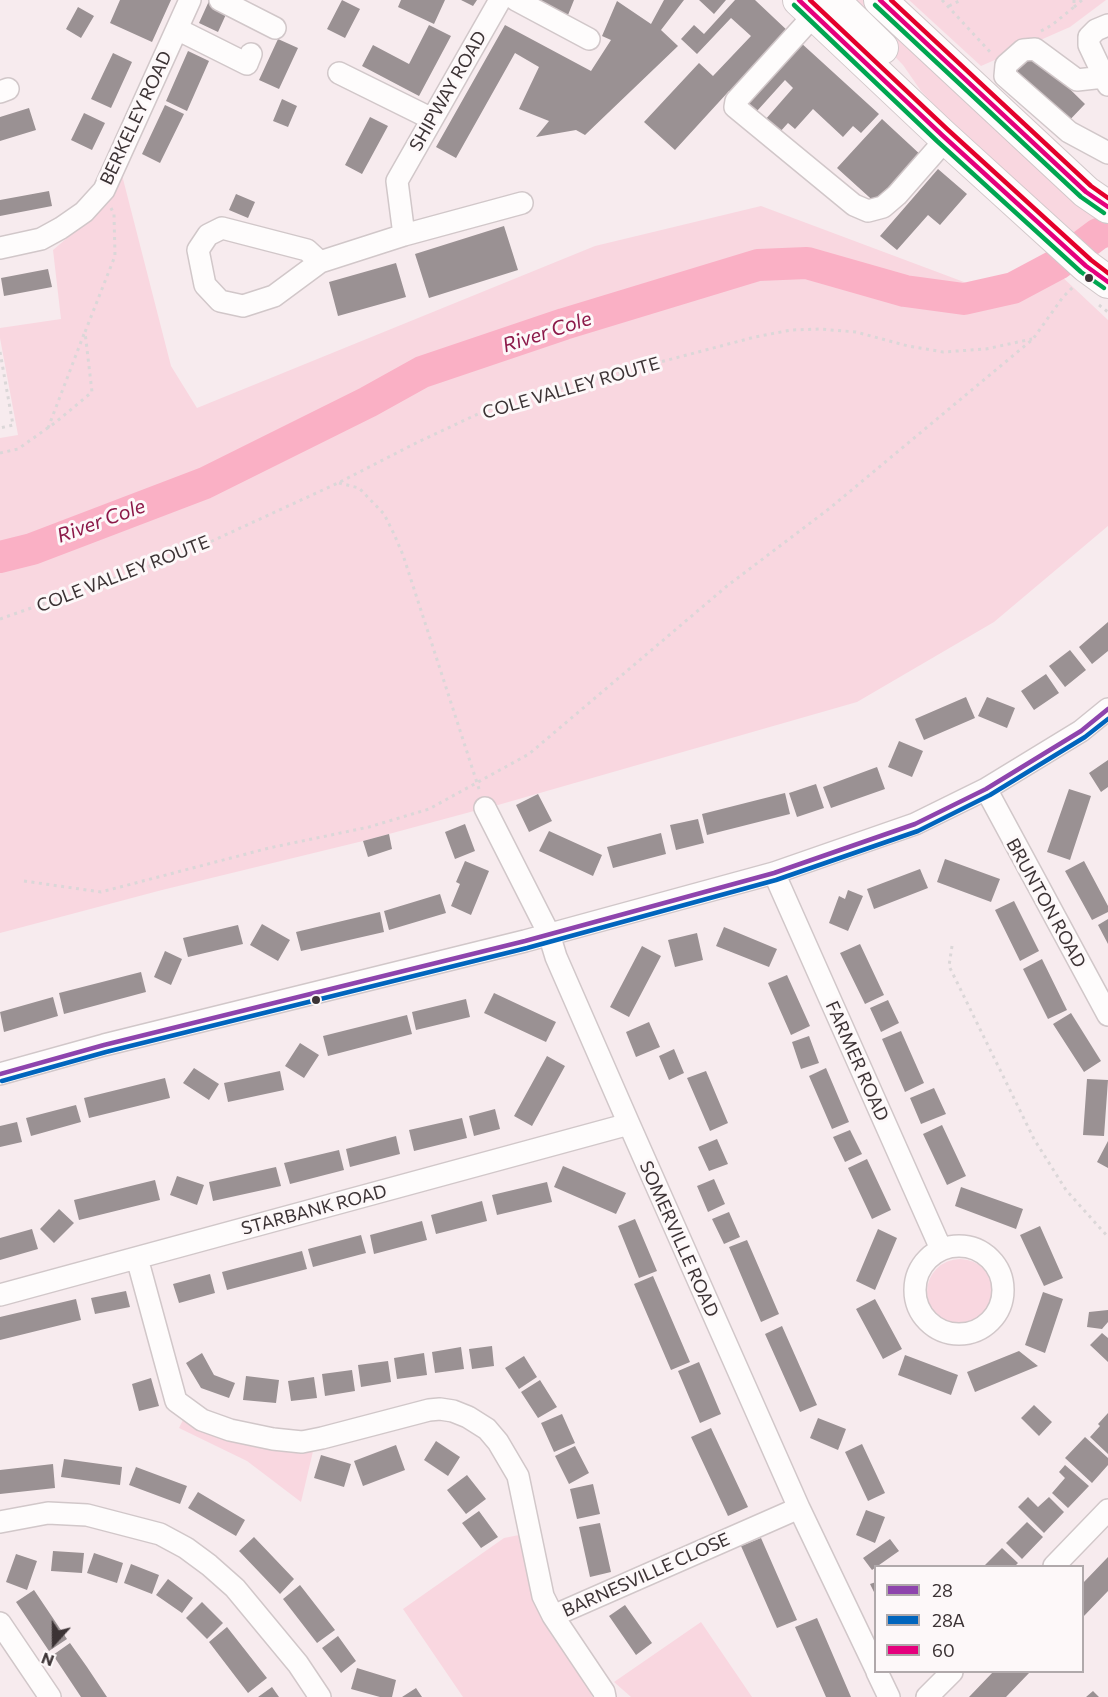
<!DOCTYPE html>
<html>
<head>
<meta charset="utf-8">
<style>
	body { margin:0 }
	#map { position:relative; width:1108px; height:1697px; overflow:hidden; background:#f7ebee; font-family:Commissioner,sans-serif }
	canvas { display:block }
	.legend { position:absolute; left:874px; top:1565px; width:210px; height:108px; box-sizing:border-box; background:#fdf8f9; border:2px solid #b0a9ab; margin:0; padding:8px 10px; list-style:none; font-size:18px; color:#3c3335 }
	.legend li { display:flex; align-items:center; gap:12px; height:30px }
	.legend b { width:30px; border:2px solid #b0a9ab }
	.north { position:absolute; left:24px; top:1613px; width:60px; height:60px; -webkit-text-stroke:4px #fdf8f9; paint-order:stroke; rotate:201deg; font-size:16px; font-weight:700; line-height:24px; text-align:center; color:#3c3335 }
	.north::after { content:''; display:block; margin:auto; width:21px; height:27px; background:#3c3335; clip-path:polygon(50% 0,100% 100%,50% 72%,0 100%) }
</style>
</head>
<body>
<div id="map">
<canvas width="1108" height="1697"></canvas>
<ul class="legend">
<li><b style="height:8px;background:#8e44ad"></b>28</li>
<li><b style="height:8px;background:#0065bd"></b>28A</li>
<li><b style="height:8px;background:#e5007d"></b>60</li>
</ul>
<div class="north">N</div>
</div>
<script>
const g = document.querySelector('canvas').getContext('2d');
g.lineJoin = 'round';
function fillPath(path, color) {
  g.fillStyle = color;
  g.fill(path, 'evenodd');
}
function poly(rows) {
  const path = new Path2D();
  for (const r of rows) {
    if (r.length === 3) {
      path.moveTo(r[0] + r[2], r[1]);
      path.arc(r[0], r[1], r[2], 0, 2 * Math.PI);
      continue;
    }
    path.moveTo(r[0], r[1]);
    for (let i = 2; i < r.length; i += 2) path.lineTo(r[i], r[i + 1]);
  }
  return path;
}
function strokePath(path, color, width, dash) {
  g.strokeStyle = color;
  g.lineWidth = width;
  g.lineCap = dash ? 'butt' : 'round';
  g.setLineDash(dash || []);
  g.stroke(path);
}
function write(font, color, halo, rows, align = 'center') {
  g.font = font + ' Commissioner,sans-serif';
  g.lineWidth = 6;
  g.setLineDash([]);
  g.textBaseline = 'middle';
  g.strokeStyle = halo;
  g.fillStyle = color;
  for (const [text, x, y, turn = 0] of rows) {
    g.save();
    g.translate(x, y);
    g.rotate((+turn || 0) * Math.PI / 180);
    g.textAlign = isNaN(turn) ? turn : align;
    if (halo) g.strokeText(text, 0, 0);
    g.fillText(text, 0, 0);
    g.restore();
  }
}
fillPath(poly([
	[840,0,863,0,928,65,1037,169,1101,218,1078,236,956,128,921,91,903,65],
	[909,0,1106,0,1070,27,981,66],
	[122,175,171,366,197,408,595,246,761,206,972,285,989,283,1041,257,1108,320,1108,526,994,622,857,702,498,805,484,803,474,811,363,841,162,890,0,933,0,438,18,435,0,338,0,328,61,319,53,250,108,203],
	[960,1292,33],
	[183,1420,244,1441,314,1447,301,1502,247,1461,179,1428],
	[519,1535,533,1595,550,1633,591,1691,592,1697,463,1697,403,1609,504,1538],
	[701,1622,752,1697,631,1697,614,1682]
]), '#f9d7e0');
strokePath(poly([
	[0,557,32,549,205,483,368,402,422,372,564,324,758,265,807,263,905,291,964,299,1013,288,1058,264,1098,234,1108,230]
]), '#fab0c5', 32);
fillPath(poly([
	[120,0,171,0,152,42,110,23],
	[342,0,360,9,345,38,327,29],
	[401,0,445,0,434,24,398,7],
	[461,0,477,0,473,6],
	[531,0,574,0,568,15],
	[664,0,684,0,661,30,678,46,585,135,576,130,536,137,549,121,519,109,539,67,515,53,456,158,436,147,505,25,591,71,611,40,602,36,617,1,651,24],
	[699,0,726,0,714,14],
	[735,0,755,0,790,33,733,95,729,91,675,150,644,122,699,63,713,76,751,36,731,18,697,54,681,39,694,25,704,34],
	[209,1,228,10,218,32,199,23],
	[78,7,94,16,81,38,66,29],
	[429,25,451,36,419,96,362,66,373,45,409,64],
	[278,39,298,48,279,89,259,80],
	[800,42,879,114,861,133,853,126,843,137,813,109,795,129,788,123,779,133,765,120,793,88,785,80,757,111,746,101],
	[188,51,209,61,187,111,166,101],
	[113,53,132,62,111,108,91,99],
	[1037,57,1085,104,1064,126,1011,76,1028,58],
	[282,99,297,106,288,127,273,121],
	[165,105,184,114,160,163,142,154],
	[29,108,36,130,0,141,0,117],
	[84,113,105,123,92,150,71,140],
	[370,117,388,126,362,174,345,165],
	[882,119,923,157,879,206,837,168],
	[938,169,967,194,940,225,928,215,897,250,880,236],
	[49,191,52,206,0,216,0,200],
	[236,194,255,202,248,218,229,210],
	[504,226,518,270,429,298,415,254],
	[396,263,406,297,338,316,329,282],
	[48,269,52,287,4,296,1,278],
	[1108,622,1108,651,1092,664,1079,647],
	[1070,650,1086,670,1065,687,1049,666],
	[1046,674,1059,693,1034,710,1021,691],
	[966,697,975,718,924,740,915,719],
	[987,697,1015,708,1007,728,978,716],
	[899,741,923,751,912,777,888,767],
	[1108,760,1108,787,1101,792,1089,773],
	[877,767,885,789,831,808,823,787],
	[816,784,824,808,797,817,789,793],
	[1069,789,1091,796,1070,860,1047,852],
	[785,793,790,814,707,835,702,814],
	[538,794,552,821,529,832,516,805],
	[698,819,704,843,676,850,670,825],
	[465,824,475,851,455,859,445,832],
	[549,831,602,855,593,876,539,851],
	[661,833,666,854,613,868,607,847],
	[389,834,392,849,368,857,363,841],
	[945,859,1000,879,991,902,937,882],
	[465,861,489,871,471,915,451,906,460,884,456,882],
	[1084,861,1108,906,1108,912,1092,920,1065,871],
	[920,869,928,888,874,909,867,889],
	[848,890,863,896,848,931,829,923,839,896,845,899],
	[440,894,446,913,389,930,384,911],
	[1014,901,1039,951,1020,961,995,910],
	[380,912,384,932,301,951,296,932],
	[1108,919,1108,944,1098,925],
	[262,924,290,940,278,961,250,945],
	[238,925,243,944,188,957,183,938],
	[724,927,777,949,769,967,716,946],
	[697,933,703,960,675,967,668,940],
	[860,944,884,995,865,1004,840,953],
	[642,946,661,956,629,1017,610,1007],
	[165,951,182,959,171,985,154,977],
	[1042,959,1067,1010,1048,1019,1023,969],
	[141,972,146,992,64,1014,59,993],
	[787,975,810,1026,791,1035,768,983],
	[494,993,556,1022,546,1042,484,1013],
	[53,997,58,1016,4,1032,0,1012],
	[466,999,470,1017,416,1030,412,1012],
	[888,1000,899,1023,881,1032,870,1008],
	[1071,1013,1101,1061,1084,1072,1053,1024],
	[407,1015,412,1034,328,1056,323,1036],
	[649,1022,660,1047,636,1057,626,1032],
	[901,1031,924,1083,905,1092,882,1039],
	[809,1036,819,1063,801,1069,792,1042],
	[300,1043,319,1055,304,1078,285,1066],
	[674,1049,684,1073,669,1080,659,1056],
	[547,1056,565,1066,532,1126,514,1116],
	[194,1068,219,1084,209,1100,183,1083],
	[826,1068,849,1122,832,1129,809,1076],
	[280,1071,284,1090,228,1102,224,1083],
	[706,1071,728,1123,710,1131,687,1078],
	[165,1078,170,1098,89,1118,84,1098],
	[1087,1079,1108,1080,1104,1136,1083,1135],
	[934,1088,946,1114,921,1124,910,1098],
	[76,1105,81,1122,31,1136,26,1118],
	[495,1109,500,1129,474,1136,469,1116],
	[462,1118,467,1138,414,1151,409,1130],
	[17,1122,22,1142,0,1147,0,1126],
	[942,1125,966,1176,947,1185,923,1134],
	[850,1130,862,1154,845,1162,833,1137],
	[396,1136,400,1154,350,1167,346,1149],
	[717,1139,728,1164,709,1171,698,1147],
	[1108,1141,1108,1168,1097,1162],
	[339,1150,344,1170,290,1184,284,1163],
	[867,1159,891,1210,872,1219,848,1168],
	[563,1166,626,1193,616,1214,554,1187],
	[276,1167,281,1186,213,1201,209,1182],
	[177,1176,204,1185,197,1205,170,1195],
	[714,1179,725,1204,708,1212,697,1186],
	[155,1180,160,1200,79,1220,74,1200],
	[547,1182,552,1202,497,1215,492,1195],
	[961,1187,1023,1209,1016,1229,955,1206],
	[482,1201,487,1221,436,1234,431,1215],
	[59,1209,74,1223,54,1243,40,1229],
	[729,1212,740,1237,724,1244,712,1219],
	[635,1219,657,1271,639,1278,618,1226],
	[422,1221,427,1240,374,1254,370,1235],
	[1040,1226,1063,1278,1044,1286,1020,1235],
	[32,1229,38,1249,0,1260,0,1238],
	[878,1229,897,1238,875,1290,856,1281],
	[361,1235,366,1253,313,1267,308,1249],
	[747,1240,779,1314,761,1322,729,1247],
	[302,1251,307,1269,227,1290,222,1272],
	[210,1274,215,1293,179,1303,173,1284],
	[653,1276,690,1362,671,1370,634,1284],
	[126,1291,130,1307,95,1314,91,1298],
	[1043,1292,1063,1299,1045,1353,1025,1345],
	[76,1299,81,1320,0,1340,0,1317],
	[875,1299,902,1349,883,1359,856,1309],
	[1108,1310,1108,1322,1102,1329,1087,1327,1089,1312],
	[782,1326,817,1405,800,1412,765,1334],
	[1102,1333,1108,1338,1108,1362,1090,1345],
	[492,1346,494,1366,472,1369,469,1349],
	[461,1347,464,1369,435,1373,432,1352],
	[1019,1351,1038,1366,975,1392,967,1372],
	[202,1353,214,1375,235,1383,229,1398,201,1388,186,1363],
	[424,1353,427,1375,397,1379,394,1358],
	[905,1355,958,1375,951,1395,898,1375],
	[524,1356,537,1377,519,1389,505,1368],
	[388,1361,391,1382,361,1387,358,1365],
	[699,1362,721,1414,700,1423,678,1371],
	[352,1370,355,1391,325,1396,322,1374],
	[246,1376,279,1380,276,1403,243,1400],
	[314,1377,317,1398,291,1401,288,1381],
	[151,1378,159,1406,139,1411,132,1384],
	[540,1380,557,1407,538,1418,521,1392],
	[1034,1405,1052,1422,1039,1436,1021,1418],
	[1108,1413,1108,1454,1090,1437,1100,1426,1098,1424],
	[562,1414,575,1443,554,1452,541,1423],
	[818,1418,846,1429,838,1450,810,1438],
	[711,1428,748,1507,728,1516,691,1437],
	[1085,1437,1108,1458,1108,1465,1092,1483,1065,1458],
	[436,1441,460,1457,448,1476,424,1460],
	[862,1444,885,1493,868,1501,845,1452],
	[396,1445,405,1470,363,1486,354,1461],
	[575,1446,589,1473,569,1484,555,1456],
	[321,1455,351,1464,344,1487,314,1478],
	[64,1459,122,1467,120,1485,61,1477],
	[53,1464,55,1488,0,1494,0,1470],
	[1065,1465,1089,1486,1068,1508,1052,1493,1065,1478,1059,1472],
	[136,1467,187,1486,180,1504,129,1485],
	[467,1475,486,1499,466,1514,447,1490],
	[593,1484,600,1514,577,1519,570,1489],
	[198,1492,245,1520,236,1536,188,1508],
	[1028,1497,1038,1507,1049,1497,1064,1512,1044,1533,1018,1507],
	[866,1510,885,1517,875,1543,856,1535],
	[479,1511,498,1537,481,1548,462,1523],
	[1027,1522,1043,1537,1022,1559,1006,1543],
	[600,1523,611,1572,590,1577,579,1527],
	[254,1537,294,1579,280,1594,239,1551],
	[761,1538,797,1620,777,1628,741,1546],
	[890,1539,899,1551,872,1570,863,1558],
	[1002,1548,1018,1563,1015,1566,984,1566],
	[53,1551,84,1553,82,1573,51,1571],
	[94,1553,123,1563,117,1583,87,1573],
	[16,1554,37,1561,27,1590,6,1582],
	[1108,1557,1108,1591,1083,1617,1083,1583],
	[131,1564,159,1575,152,1594,124,1583],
	[168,1579,193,1598,182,1613,156,1595],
	[876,1582,876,1596,870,1584],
	[300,1585,335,1630,317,1643,283,1599],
	[34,1590,67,1639,49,1651,16,1602],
	[202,1602,223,1623,207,1639,186,1618],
	[625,1605,652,1643,636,1655,609,1616],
	[817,1618,823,1632,851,1697,826,1697,795,1627],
	[227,1627,267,1678,248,1693,209,1642],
	[338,1636,356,1661,341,1673,322,1648],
	[70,1643,87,1667,107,1697,81,1697,53,1655],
	[357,1668,396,1680,392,1697,380,1697,351,1689],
	[993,1672,1030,1672,1006,1697,969,1697],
	[272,1687,279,1697,258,1697],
	[416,1688,422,1697,402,1697],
	[1093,1691,1099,1697,1086,1697]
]), '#9a9193');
const minor = poly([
	[220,0,275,28],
	[516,0,589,39],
	[815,14,736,101,735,107,854,205,868,211,883,207,897,195,946,139],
	[1108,25,1096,30,1089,37,1089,45,1108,85],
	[177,29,247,64,251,54],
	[339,73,432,119],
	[1104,77,1077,80,1035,49,1023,50,1006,65,1005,76,1069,132,1108,153],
	[0,92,8,89],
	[404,235,522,203],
	[0,248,41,239,61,228,84,212,104,190,190,0],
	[320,262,307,250,222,228,208,235,198,250,205,285,220,301,243,306,274,296,320,262,404,235,397,181,500,0],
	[986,789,1108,1015],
	[485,808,549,934,556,957,629,1124,799,1508,876,1669],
	[774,873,941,1249],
	[0,1074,104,1045,525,941,774,873,915,824,986,789,1081,731,1108,709],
	[959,1290,44],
	[137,1258,176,1401,202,1420,230,1430,273,1439,302,1442,322,1438,429,1410,440,1409,453,1411,468,1417,487,1429,498,1442,518,1476,543,1596,553,1616,799,1508],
	[0,1295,629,1124],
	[0,1522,48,1513,87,1515,160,1534,186,1548,209,1565,235,1588,298,1664,320,1697],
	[1054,1566,1108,1510],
	[553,1616,604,1692,605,1697],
	[0,1623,50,1697],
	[877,1672,889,1697],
	[927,1697,952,1672]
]);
const highway = poly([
	[799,0,942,135,1086,266,1108,282],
	[833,0,882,48],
	[880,0,1086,192,1108,207]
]);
strokePath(minor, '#d1c7c9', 24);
strokePath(highway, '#d1c7c9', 34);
strokePath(poly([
	[942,0,992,54],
	[949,6,961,0],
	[1074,7,1082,0],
	[1041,31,1052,25,1074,7,1074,0],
	[1099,305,1108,312],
	[0,352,13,425,0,428],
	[48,428,84,334],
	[0,453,18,449,56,422,92,392,85,332,115,256,114,214,111,208],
	[339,483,359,488,384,514,394,534,403,555,480,792],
	[0,619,184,554,338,483,418,442,497,405,755,337,791,330,820,329,856,332,908,346,943,352,986,349,1032,339],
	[24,881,101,892,269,848,369,827,429,809,529,754,727,586,830,508,1033,339,1063,297,1073,287],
	[952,946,949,966,1034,1139,1066,1190,1108,1237]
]), '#dbd7d8', 3, [3, 4.5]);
strokePath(minor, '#fefcfc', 21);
strokePath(highway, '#fefcfc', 32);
strokePath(poly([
	[0,1074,104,1045,525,941,774,873,915,824,986,789,1081,731,1108,709]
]), '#8e44ad', 4.5);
strokePath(poly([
	[2,1081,106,1052,527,948,776,880,918,831,990,795,1085,737,1108,719]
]), '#0065bd', 4.5);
strokePath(poly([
	[799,0,942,135,1086,266,1108,282],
	[880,0,1086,192,1108,207]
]), '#e5007d', 4.5);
strokePath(poly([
	[794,5,937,141,1081,272,1104,288],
	[875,5,1081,197,1104,213]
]), '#00a651', 4.5);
strokePath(poly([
	[810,0,947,129,1091,260,1108,273],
	[891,0,1091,186,1108,198]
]), '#e4002b', 4.5);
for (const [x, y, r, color] of [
	[1089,278,5,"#3c3335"],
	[316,1000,5,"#3c3335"]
]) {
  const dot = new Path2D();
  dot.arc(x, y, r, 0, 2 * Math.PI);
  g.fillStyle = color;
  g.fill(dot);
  strokePath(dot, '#fdf8f9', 2);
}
write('18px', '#3c3335', '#fdf8f9', [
	["SHIPWAY ROAD",448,91,-60],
	["BERKELEY ROAD",136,118,-65],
	["COLE VALLEY ROUTE",571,388,-16],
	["COLE VALLEY ROUTE",123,574,-21],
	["BRUNTON ROAD",1046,903,61],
	["FARMER ROAD",857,1061,66],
	["STARBANK ROAD",314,1210,-15],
	["SOMERVILLE ROAD",679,1239,66],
	["BARNESVILLE CLOSE",646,1575,-24]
]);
write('italic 20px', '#8c1949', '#fdf8f9', [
	["River Cole",547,332,-18],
	["River Cole",101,521,-20]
]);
</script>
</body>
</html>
